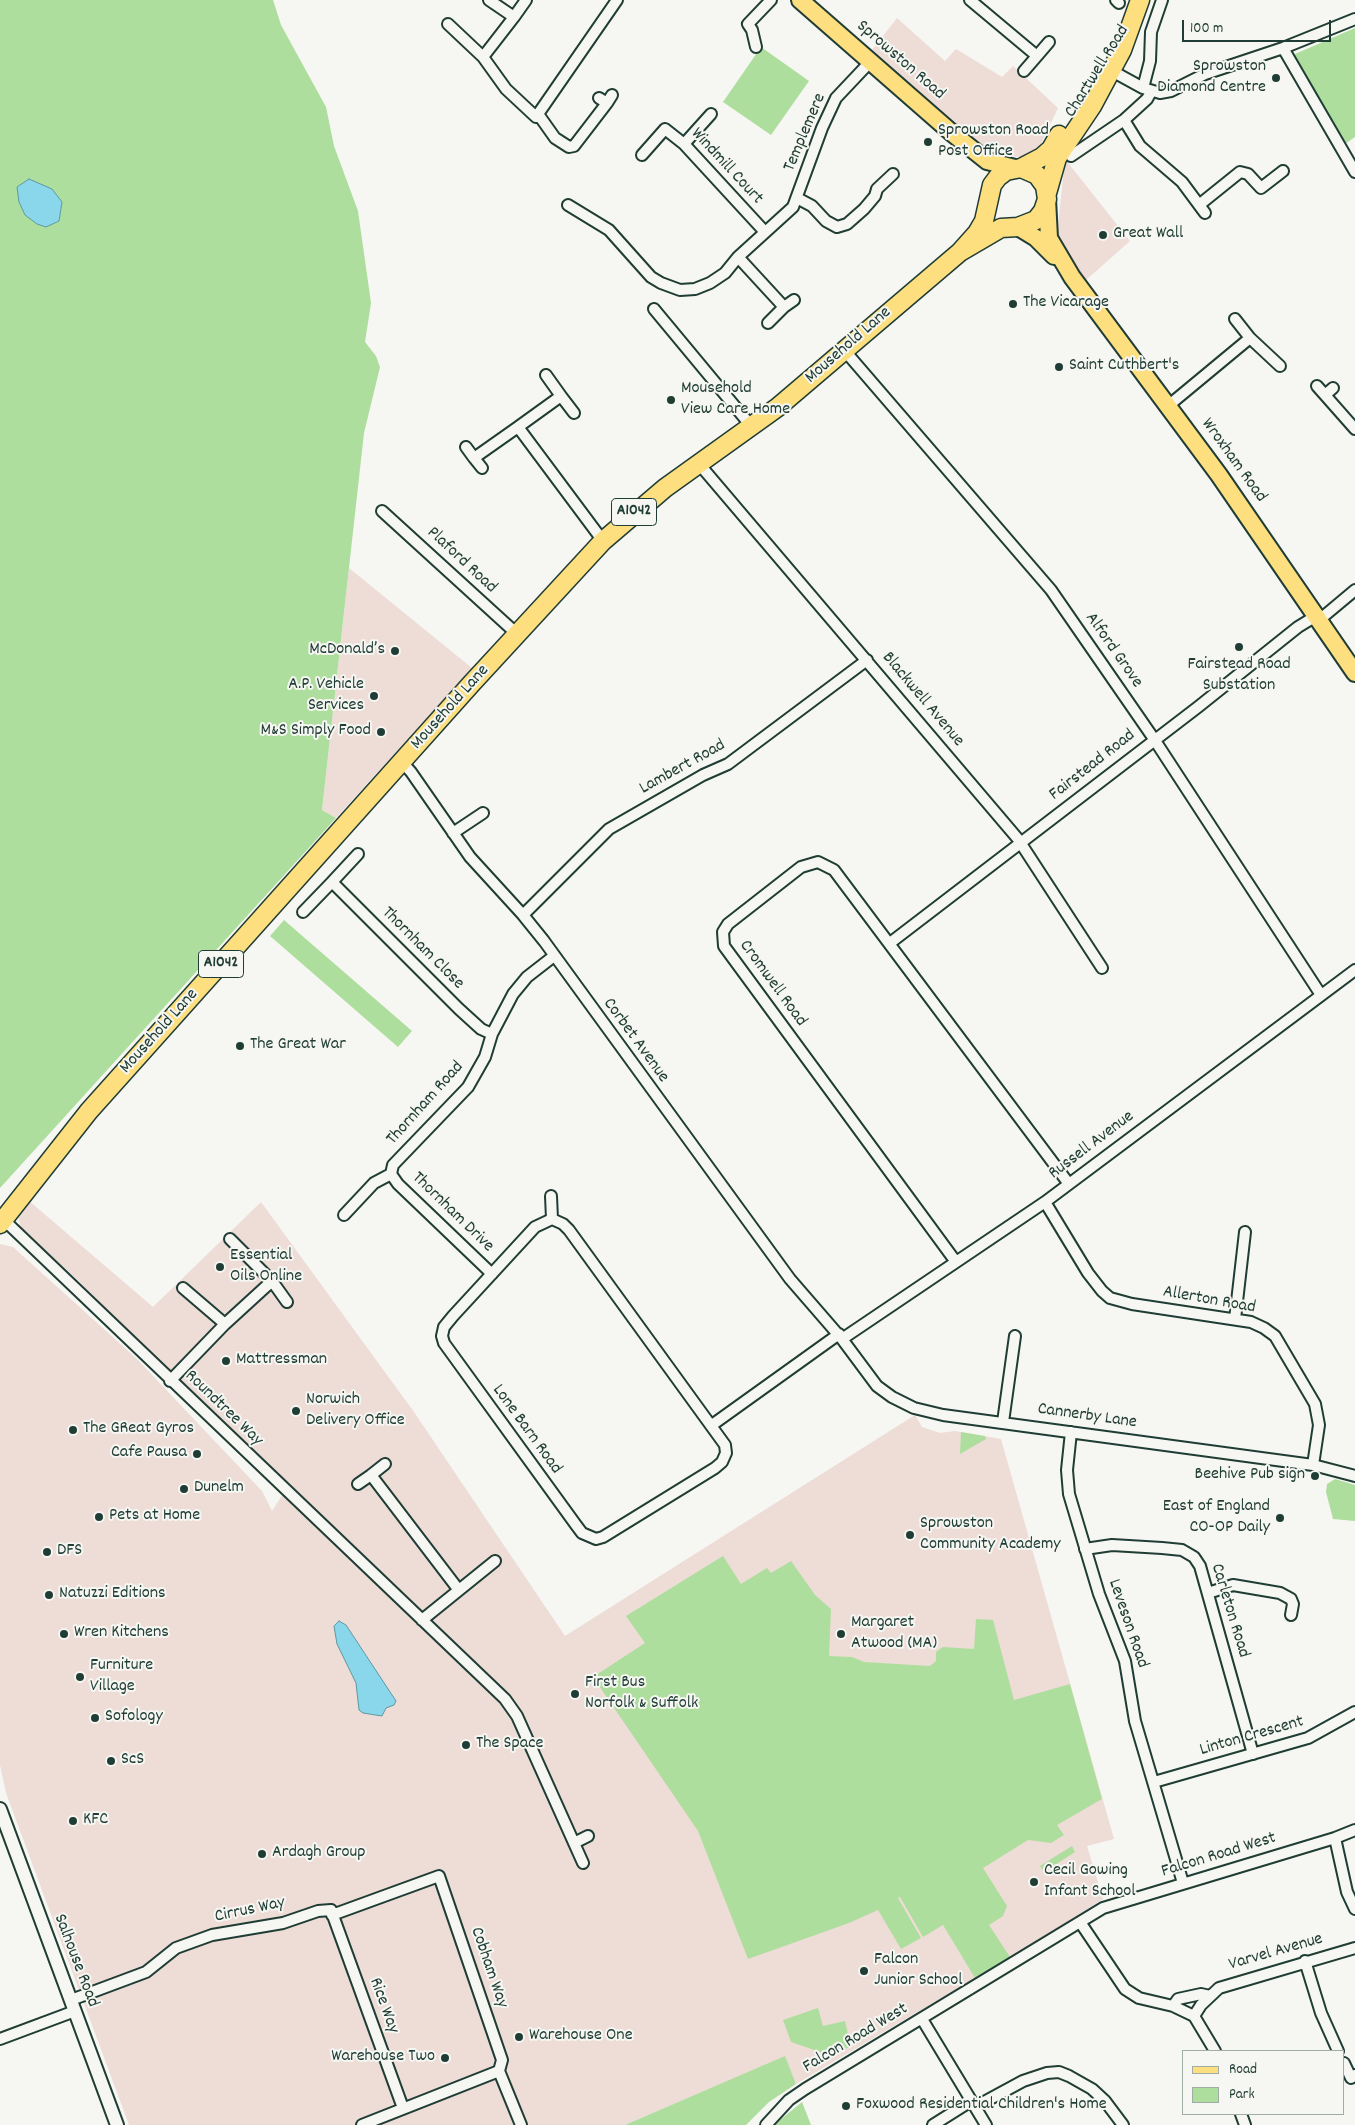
<!DOCTYPE html>
<html>
<head>
<meta charset="utf-8">
<style>
	body { margin:0 }
	#map { position:relative; width:1355px; height:2125px; overflow:hidden; background:#f6f6f2; font-family:Dekko,sans-serif }
	canvas { display:block }
	.legend { position:absolute; left:1182px; top:2050px; width:162px; height:65px; box-sizing:border-box; background:#f6f6f2; border:1px solid #a0aca6; margin:0; padding:6px 9px; list-style:none; font-size:15px; color:#1f3d34 }
	.legend li { display:flex; align-items:center; gap:10px; height:25px }
	.legend b { width:25px; border:1px solid #a0aca6 }
	.scale { position:absolute; left:1182px; top:20px; width:149px; height:22px; box-sizing:border-box; border:2px solid #1f3d34; border-top:0; padding-left:6px; font-size:15px; line-height:18px; white-space:nowrap; color:#1f3d34; -webkit-text-stroke:4px #f6f6f2; paint-order:stroke }
</style>
</head>
<body>
<div id="map">
<canvas width="1355" height="2125"></canvas>
<ul class="legend">
<li><b style="height:6px;background:#fddf80"></b>Road</li>
<li><b style="height:14px;background:#aede9d"></b>Park</li>
</ul>
<div class="scale">100 m</div>
</div>
<script>
const g = document.querySelector('canvas').getContext('2d');
g.lineJoin = 'round';
function fillPath(path, color) {
  g.fillStyle = color;
  g.fill(path, 'evenodd');
}
function poly(rows) {
  const path = new Path2D();
  for (const r of rows) {
    path.moveTo(r[0], r[1]);
    for (let i = 2; i < r.length; i += 2) path.lineTo(r[i], r[i + 1]);
  }
  return path;
}
function strokePath(path, color, width, dash) {
  g.strokeStyle = color;
  g.lineWidth = width;
  g.lineCap = dash ? 'butt' : 'round';
  g.setLineDash(dash || []);
  g.stroke(path);
}
function write(font, color, halo, rows, align = 'center') {
  g.font = font + ' Dekko,sans-serif';
  g.lineWidth = 4;
  g.setLineDash([]);
  g.textBaseline = 'middle';
  g.strokeStyle = halo;
  g.fillStyle = color;
  for (const [text, x, y, turn = 0] of rows) {
    g.save();
    g.translate(x, y);
    g.rotate((+turn || 0) * Math.PI / 180);
    g.textAlign = isNaN(turn) ? turn : align;
    if (halo) g.strokeText(text, 0, 0);
    g.fillText(text, 0, 0);
    g.restore();
  }
}
fillPath(poly([
	[897,18,945,61,956,49,1002,77,1013,66,1058,108,1039,148,1025,157,983,156,872,50],
	[1065,159,1130,241,1086,280,1059,245,1057,235],
	[349,568,472,668,336,818,322,810],
	[28,1200,153,1307,261,1202,414,1412,565,1636,915,1415,922,1427,940,1433,955,1431,1001,1439,1114,1839,1087,1846,1103,1899,1029,1946,796,2084,785,2057,625,2125,129,2125,6,1793,0,1765,0,1244,13,1247,136,1358,262,1491,272,1511,288,1486,243,1448,79,1281,21,1229,18,1214]
]), '#eedcd7');
fillPath(poly([
	[0,0,273,0,281,25,326,107,334,146,358,211,371,303,365,342,376,356,380,367,364,433,322,810,336,818,0,1188],
	[1355,28,1355,137,1342,146,1288,57],
	[761,47,809,81,771,135,723,102],
	[284,920,412,1031,398,1047,270,936],
	[961,1432,985,1436,986,1439,960,1454],
	[1335,1479,1355,1485,1355,1521,1333,1519,1326,1492,1327,1484],
	[723,1556,741,1584,767,1568,771,1573,791,1561,815,1595,831,1609,829,1656,852,1657,864,1662,930,1666,936,1661,936,1652,943,1647,974,1649,976,1619,993,1620,1014,1700,1070,1684,1102,1799,1057,1825,1064,1835,1051,1843,1028,1840,983,1868,1007,1906,1003,1916,989,1925,1010,1957,975,1978,943,1925,923,1937,900,1897,898,1898,921,1938,901,1949,878,1910,849,1923,748,1959,698,1831,593,1677,645,1643,626,1616],
	[1072,1846,1075,1852,1044,1872,1040,1866],
	[818,2008,823,2026,845,2021,851,2047,826,2054,791,2042,783,2020],
	[785,2056,796,2084,769,2102,746,2125,625,2125],
	[802,2102,811,2125,775,2125,780,2120]
]), '#aede9d');
const water = poly([
	[29,179,52,189,62,202,59,221,46,227,37,224,25,215,19,202,17,187,29,179],
	[339,1621,346,1625,396,1701,394,1705,386,1708,382,1716,363,1713,359,1710,356,1683,337,1644,334,1626,339,1621]
]);
fillPath(water, '#8ad6ea');
strokePath(water, '#5f99a1', 1);
const minor = poly([
	[489,0,514,17,526,0],
	[970,0,1037,56,1024,71],
	[1116,0,1119,3],
	[448,24,483,57,514,17],
	[756,47,752,30,748,24,771,0],
	[1283,48,1355,172],
	[1037,56,1049,42],
	[483,57,506,89,536,117,617,0],
	[1112,71,1143,88,1160,93,1171,91,1205,74,1283,48,1355,19],
	[1143,88,1150,61,1151,32,1162,0],
	[607,103,612,95],
	[538,114,555,138,569,147,574,146,607,103,599,98],
	[1124,120,1140,146,1182,182,1205,213],
	[684,144,711,114],
	[642,155,665,129,684,144,765,232],
	[1071,156,1124,120,1147,99,1151,92],
	[797,198,812,206,826,221,837,227,847,224,864,209,875,196,877,189,893,174],
	[568,205,609,230,651,277,661,283,680,290,695,289,710,283,725,273,738,257,793,207,822,128,836,98,870,62],
	[1199,205,1240,172,1248,174,1261,188,1283,171],
	[738,257,784,307,794,300],
	[654,309,752,427],
	[1235,319,1250,338],
	[768,323,784,307],
	[845,351,1051,590,1154,739,1321,995],
	[546,375,561,396,518,427,603,541],
	[1317,386,1355,429],
	[1325,395,1333,388],
	[561,396,574,413],
	[1168,406,1250,338,1280,366],
	[466,447,474,458,518,427],
	[474,458,482,468],
	[700,465,1018,839,1102,968],
	[382,511,517,634],
	[1318,621,1355,590],
	[402,762,411,772,470,857,523,915,544,941,790,1279,842,1339,877,1386,892,1397,914,1408,943,1415,1313,1465,1355,1476],
	[453,833,483,813],
	[358,854,332,882,459,1009,481,1029,492,1034],
	[303,912,332,882],
	[523,915,609,829,703,775,728,764,867,660],
	[890,943,1198,707,1298,627,1316,616],
	[391,1174,398,1184,492,1274],
	[551,1196,552,1219],
	[1045,1202,1088,1273,1102,1291,1110,1298,1132,1304,1251,1322,1264,1328,1275,1336,1315,1404,1319,1425,1313,1465],
	[344,1215,374,1183,391,1174,393,1165,468,1087,485,1057,492,1034,513,994,527,977,554,956],
	[552,1219,563,1224,569,1230,725,1445,726,1453,722,1462,715,1468,603,1537,596,1539,582,1533,576,1525,444,1343,442,1336,444,1327,453,1316,535,1227,552,1219],
	[4,1220,505,1699,517,1716,583,1863],
	[230,1239,272,1281,287,1302],
	[956,1262,724,946,723,932,728,924,801,867,818,862,834,870,1069,1184],
	[183,1288,225,1324],
	[1235,1319,1245,1232],
	[842,1339,1045,1202,1355,970],
	[170,1381,225,1324,272,1281],
	[1003,1422,1015,1336],
	[712,1425,839,1334],
	[1071,1432,1067,1470,1069,1494,1099,1594,1125,1661,1135,1721,1183,1883],
	[385,1464,371,1475,458,1589],
	[358,1484,371,1475],
	[1085,1549,1112,1545,1162,1548,1182,1550,1194,1557,1200,1566,1253,1754],
	[1208,1593,1233,1585,1280,1593,1291,1599,1293,1604,1291,1615],
	[422,1620,495,1561],
	[1154,1782,1308,1738,1355,1712],
	[1335,1838,1347,1892,1355,1909],
	[574,1843,588,1836],
	[332,1915,439,1876,502,2060,499,2071],
	[1080,1922,1125,1989,1139,1998,1173,2006,1194,2016,1215,2051],
	[1305,1961,1321,2013,1338,2051],
	[71,2000,146,1972,176,1948,212,1935,283,1923,318,1911,331,1910,403,2108],
	[1173,2006,1178,1999,1201,1994,1210,1996],
	[1194,2016,1201,2005,1219,1988,1355,1948],
	[922,2019,986,2125],
	[0,2039,75,2011],
	[1344,2063,1351,2078,1355,2075],
	[499,2071,521,2125],
	[975,2107,1023,2081,1047,2073,1059,2072,1069,2076,1092,2089,1105,2101,1123,2125],
	[1241,2114,1245,2125],
	[362,2125,499,2071],
	[766,2125,789,2100,805,2089,1103,1908,1335,1838,1355,1830],
	[933,2125,971,2101]
]);
const tertiary = poly([
	[0,1809,117,2125]
]);
const primary = poly([
	[800,0,952,133,987,161,1015,168],
	[1047,199,1049,238,1072,277,1219,475,1355,673],
	[1018,227,1036,238,1054,256]
]);
const trunk = poly([
	[1021,168,1042,157,1051,149,1059,135],
	[1047,193,1057,158,1092,106,1122,50,1140,0],
	[0,1224,89,1111,472,683,603,541,665,488,778,407,960,252,1001,228,1018,227,1036,220,1043,211,1047,199,1045,186,1037,175,1021,168,1006,171,998,177,992,185,984,221,977,233,960,252]
]);
strokePath(minor, '#1f3d34', 14);
strokePath(tertiary, '#1f3d34', 16);
strokePath(primary, '#1f3d34', 20);
strokePath(trunk, '#1f3d34', 21);
strokePath(minor, '#f6f6f2', 10);
strokePath(tertiary, '#f6f6f2', 12);
strokePath(primary, '#fddf80', 16);
strokePath(trunk, '#fddf80', 18);
for (const [x, y, r, color] of [
	[1276,78,5,"#1f3d34"],
	[928,142,5,"#1f3d34"],
	[1103,235,5,"#1f3d34"],
	[1013,304,5,"#1f3d34"],
	[1059,367,5,"#1f3d34"],
	[671,400,5,"#1f3d34"],
	[1239,647,5,"#1f3d34"],
	[395,651,5,"#1f3d34"],
	[374,696,5,"#1f3d34"],
	[381,732,5,"#1f3d34"],
	[240,1046,5,"#1f3d34"],
	[220,1267,5,"#1f3d34"],
	[226,1361,5,"#1f3d34"],
	[296,1411,5,"#1f3d34"],
	[73,1430,5,"#1f3d34"],
	[197,1454,5,"#1f3d34"],
	[1315,1476,5,"#1f3d34"],
	[184,1489,5,"#1f3d34"],
	[99,1517,5,"#1f3d34"],
	[1280,1518,5,"#1f3d34"],
	[910,1535,5,"#1f3d34"],
	[47,1552,5,"#1f3d34"],
	[49,1595,5,"#1f3d34"],
	[64,1634,5,"#1f3d34"],
	[841,1634,5,"#1f3d34"],
	[80,1677,5,"#1f3d34"],
	[575,1694,5,"#1f3d34"],
	[95,1718,5,"#1f3d34"],
	[466,1745,5,"#1f3d34"],
	[111,1761,5,"#1f3d34"],
	[73,1821,5,"#1f3d34"],
	[262,1854,5,"#1f3d34"],
	[1034,1882,5,"#1f3d34"],
	[864,1971,5,"#1f3d34"],
	[519,2037,5,"#1f3d34"],
	[445,2058,5,"#1f3d34"],
	[846,2106,5,"#1f3d34"]
]) {
  const dot = new Path2D();
  dot.arc(x, y, r, 0, 2 * Math.PI);
  g.fillStyle = color;
  g.fill(dot);
  strokePath(dot, '#f6f6f2', 2);
}
for (const [x, y, w] of [
	[634,512,45],
	[221,964,45]
]) {
  const box = new Path2D();
  box.roundRect(x - w / 2, y - 13.5, w, 27, 4);
  g.fillStyle = '#f6f6f2';
  g.fill(box);
  strokePath(box, '#1f3d34', 1);
}
write('bold 16px', '#1f3d34', null, [
	["A1042",634,512],
	["A1042",221,964]
]);
write('18px', '#1f3d34', '#f6f6f2', [
	["Sprowston Road",900,61,41],
	["Chartwell Road",1098,72,-58],
	["Templemere",806,133,-67],
	["Windmill Court",726,167,47],
	["Mousehold Lane",849,346,-41],
	["Wroxham Road",1233,461,54],
	["Plaford Road",461,561,43],
	["Alford Grove",1113,651,55],
	["Blackwell Avenue",922,700,50],
	["Mousehold Lane",451,708,-48],
	["Fairstead Road",1093,766,-38],
	["Lambert Road",683,768,-29],
	["Thornham Close",422,949,45],
	["Cromwell Road",772,984,54],
	["Mousehold Lane",160,1032,-48],
	["Corbet Avenue",635,1041,54],
	["Thornham Road",426,1104,-48],
	["Russell Avenue",1092,1146,-37],
	["Thornham Drive",452,1213,44],
	["Allerton Road",1209,1301,10],
	["Roundtree Way",223,1409,44],
	["Cannerby Lane",1087,1417,8],
	["Lone Barn Road",526,1430,54],
	["Carleton Road",1229,1611,73],
	["Leveson Road",1127,1624,71],
	["Linton Crescent",1252,1737,-16],
	["Falcon Road West",1219,1856,-17],
	["Cirrus Way",250,1911,-12],
	["Varvel Avenue",1276,1953,-16],
	["Salhouse Road",75,1961,69],
	["Cobham Way",488,1968,71],
	["Rice Way",383,2006,70],
	["Falcon Road West",856,2039,-31]
]);
write('18px', '#1f3d34', '#f6f6f2', [
	["Sprowston",1266,68,"right"],
	["Diamond Centre",1266,89,"right"],
	["Sprowston Road",938,132],
	["Post Office",938,153],
	["Great Wall",1113,235],
	["The Vicarage",1023,304],
	["Saint Cuthbert's",1069,367],
	["Mousehold",681,390],
	["View Care Home",681,411],
	["McDonald’s",385,651,"right"],
	["Fairstead Road",1239,666,"center"],
	["Substation",1239,687,"center"],
	["A.P. Vehicle",364,686,"right"],
	["Services",364,707,"right"],
	["M&S Simply Food",371,732,"right"],
	["The Great War",250,1046],
	["Essential",230,1257],
	["Oils Online",230,1278],
	["Mattressman",236,1361],
	["Norwich",306,1401],
	["Delivery Office",306,1422],
	["The GReat Gyros",83,1430],
	["Cafe Pausa",187,1454,"right"],
	["Beehive Pub sign",1305,1476,"right"],
	["Dunelm",194,1489],
	["East of England",1270,1508,"right"],
	["CO-OP Daily",1270,1529,"right"],
	["Pets at Home",109,1517],
	["Sprowston",920,1525],
	["Community Academy",920,1546],
	["DFS",57,1552],
	["Natuzzi Editions",59,1595],
	["Margaret",851,1624],
	["Atwood (MA)",851,1645],
	["Wren Kitchens",74,1634],
	["Furniture",90,1667],
	["Village",90,1688],
	["First Bus",585,1684],
	["Norfolk & Suffolk",585,1705],
	["Sofology",105,1718],
	["The Space",476,1745],
	["ScS",121,1761],
	["KFC",83,1821],
	["Ardagh Group",272,1854],
	["Cecil Gowing",1044,1872],
	["Infant School",1044,1893],
	["Falcon",874,1961],
	["Junior School",874,1982],
	["Warehouse One",529,2037],
	["Warehouse Two",435,2058,"right"],
	["Foxwood Residential Children's Home",856,2106]
], 'left');
</script>
</body>
</html>
